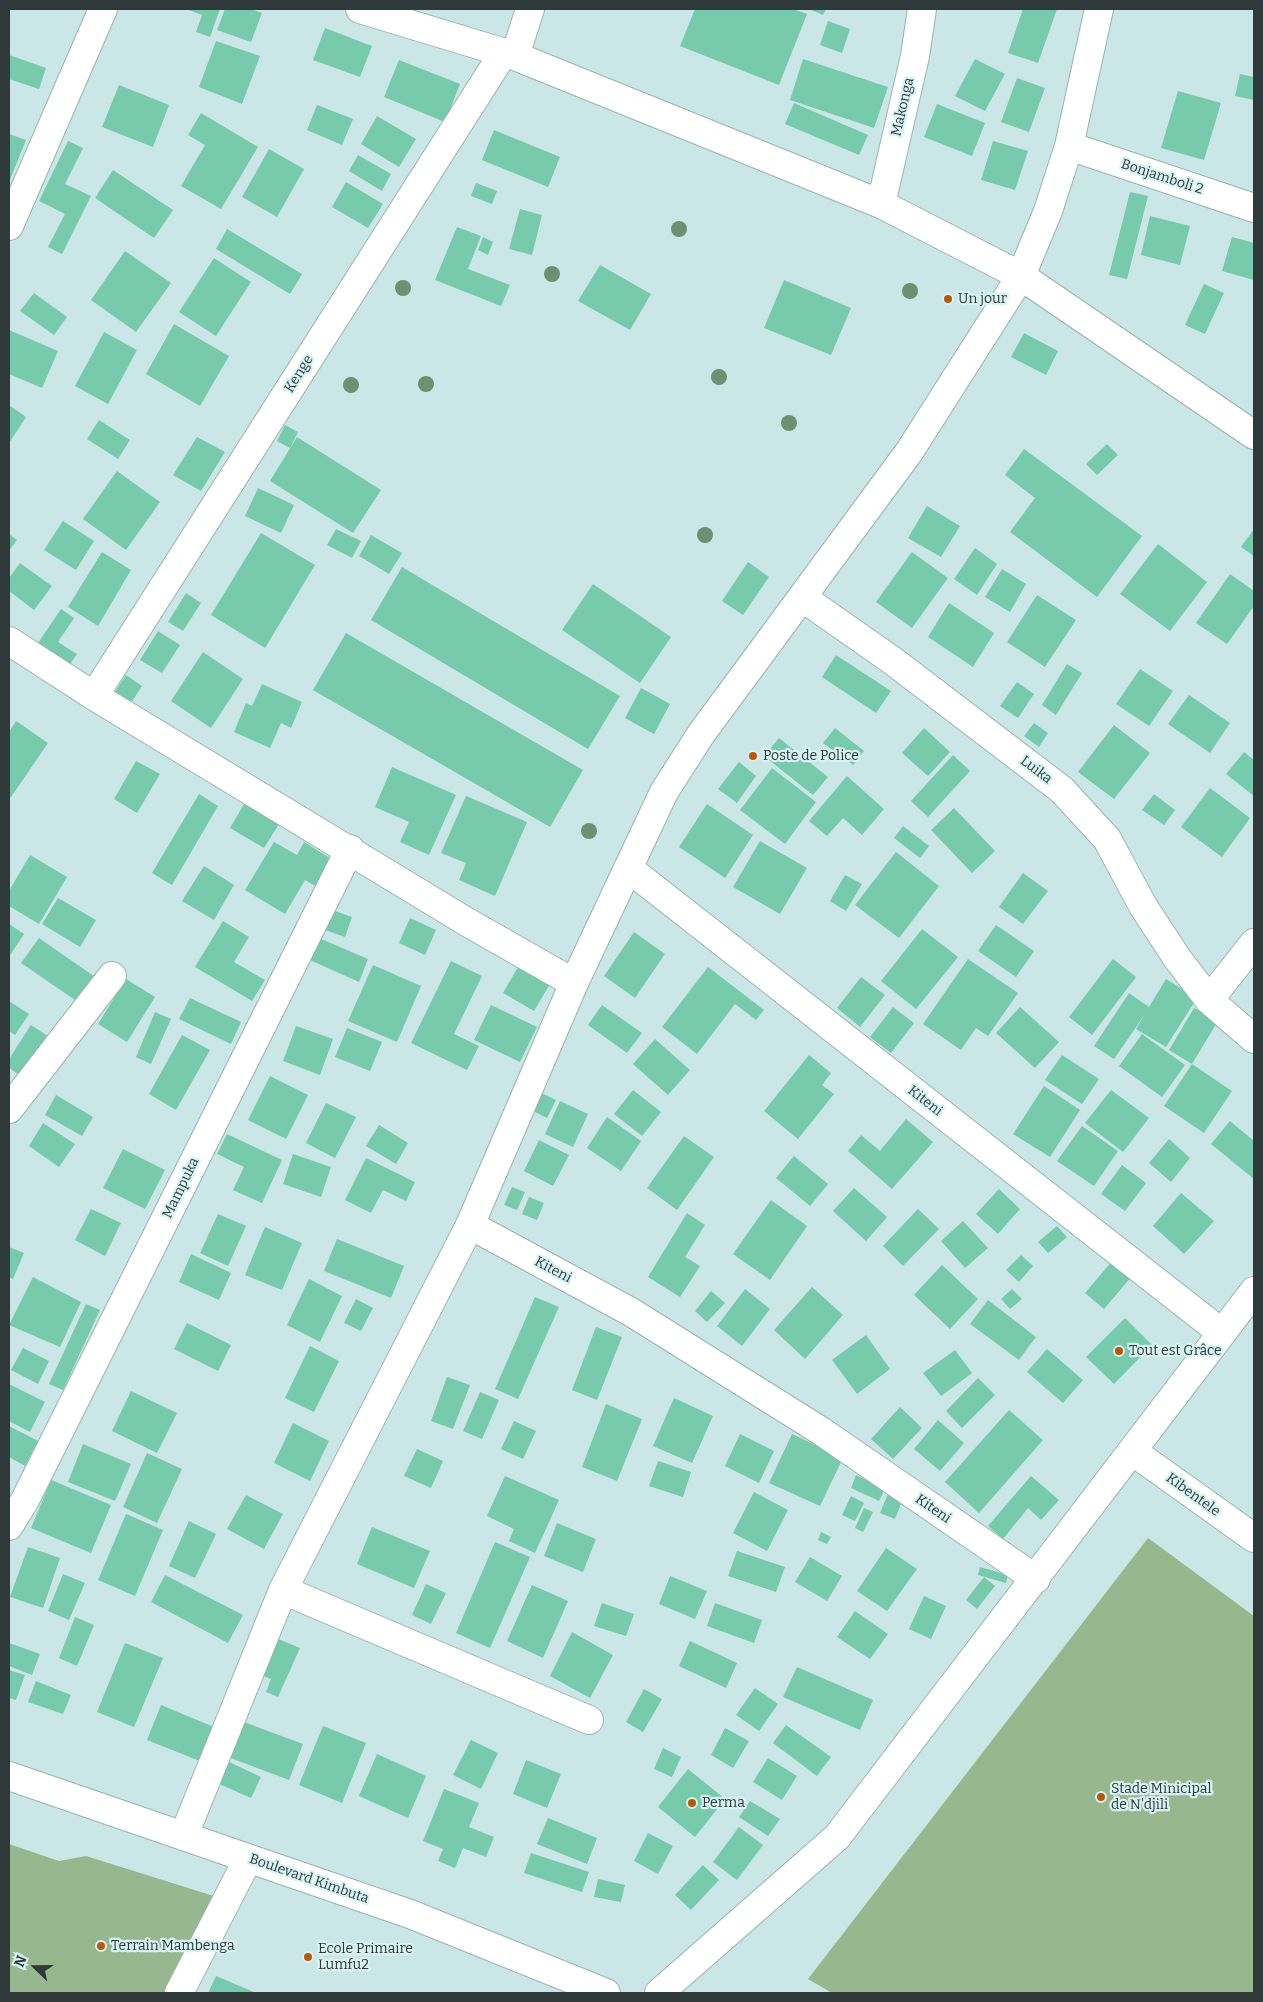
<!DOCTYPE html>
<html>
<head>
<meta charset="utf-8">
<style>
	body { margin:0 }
	#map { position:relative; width:1263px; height:2002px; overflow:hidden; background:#cbe6e6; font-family:Bitter,serif }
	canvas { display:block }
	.frame { position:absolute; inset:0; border:10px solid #2f393a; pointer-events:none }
	.north { position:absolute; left:10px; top:1942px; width:50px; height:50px; -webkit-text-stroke:4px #d8f3f3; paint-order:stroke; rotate:292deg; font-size:14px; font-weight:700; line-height:20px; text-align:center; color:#2f393a }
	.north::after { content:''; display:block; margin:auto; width:18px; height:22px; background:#2f393a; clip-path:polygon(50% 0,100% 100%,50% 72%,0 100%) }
</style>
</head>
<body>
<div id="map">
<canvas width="1263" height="2002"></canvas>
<div class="frame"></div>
<div class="north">N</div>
</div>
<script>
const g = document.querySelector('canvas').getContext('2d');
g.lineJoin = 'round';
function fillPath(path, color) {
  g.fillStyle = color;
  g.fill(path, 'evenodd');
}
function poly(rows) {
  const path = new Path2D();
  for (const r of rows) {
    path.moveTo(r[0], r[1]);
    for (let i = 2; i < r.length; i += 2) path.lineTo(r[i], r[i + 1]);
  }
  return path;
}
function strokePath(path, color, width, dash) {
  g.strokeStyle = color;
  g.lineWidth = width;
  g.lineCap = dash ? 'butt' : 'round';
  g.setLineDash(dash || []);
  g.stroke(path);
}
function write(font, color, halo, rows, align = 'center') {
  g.font = font + ' Bitter,serif';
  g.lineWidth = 4.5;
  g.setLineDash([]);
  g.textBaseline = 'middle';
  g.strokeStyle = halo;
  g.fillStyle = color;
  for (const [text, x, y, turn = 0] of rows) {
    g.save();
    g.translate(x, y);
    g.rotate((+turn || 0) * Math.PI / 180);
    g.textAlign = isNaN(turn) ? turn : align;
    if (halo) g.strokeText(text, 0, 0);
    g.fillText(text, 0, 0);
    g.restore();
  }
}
fillPath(poly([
	[1148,1538,1254,1616,1254,1993,832,1993,808,1979],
	[9,1844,59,1861,86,1856,220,1898,167,1993,9,1993]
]), '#97b78e');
fillPath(poly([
	[186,9,220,9,210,37,196,32,202,15],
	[225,9,251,9,262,13,251,42,217,30],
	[695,9,793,9,807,14,779,85,680,46],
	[809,9,826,9,823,15],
	[1023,9,1057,9,1038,63,1008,53],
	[828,21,850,29,842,53,820,45],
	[325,28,372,46,360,77,313,60],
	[216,41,260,56,242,104,199,87],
	[9,55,46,68,39,89,9,79],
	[803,59,888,87,874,128,790,100],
	[975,59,1005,74,985,111,955,96],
	[399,60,460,84,445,122,384,97],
	[1240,74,1254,77,1254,100,1235,96],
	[1017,78,1045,88,1029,132,1001,122],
	[119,85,169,105,153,147,102,127],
	[1178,91,1221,103,1204,160,1161,148],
	[794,103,868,135,859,155,785,124],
	[937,104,985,123,972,156,924,137],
	[317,105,353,119,342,145,307,130],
	[201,113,258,147,221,209,181,186,205,145,188,135],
	[377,116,416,139,399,167,361,144],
	[494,130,560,157,548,187,482,160],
	[9,134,26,140,9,182],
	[68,141,83,148,65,184,91,196,62,254,48,247,65,214,39,201],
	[993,141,1028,151,1015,190,981,180],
	[269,149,304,169,277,217,242,197],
	[358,155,391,174,382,191,349,171],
	[113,170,173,210,154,238,95,198],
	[346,182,383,204,368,228,332,207],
	[476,183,497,191,492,204,471,196],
	[1130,192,1148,196,1127,279,1109,275],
	[520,209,542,215,532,255,509,249],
	[1150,216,1190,226,1180,265,1141,255],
	[457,227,481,236,468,269,510,285,501,306,435,280],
	[227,229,302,274,290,294,216,249],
	[483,237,493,242,488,255,478,250],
	[1232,237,1254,243,1254,280,1222,271],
	[125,251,171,283,136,332,91,300],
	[214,258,251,282,216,336,179,312],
	[600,265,651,294,630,330,578,301],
	[784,280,851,308,831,355,764,328],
	[1204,284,1224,293,1205,334,1185,325],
	[34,293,67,317,54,335,20,311],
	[174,324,229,356,200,406,146,374],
	[9,330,58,351,42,388,9,374],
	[104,332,137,350,108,404,75,386],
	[1024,333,1058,351,1046,375,1011,357],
	[9,405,26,417,9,443],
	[99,420,130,440,118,459,87,439],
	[285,425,298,432,290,448,277,441],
	[197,437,225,452,201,491,173,475],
	[297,437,381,490,353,533,270,481],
	[1107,444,1118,455,1097,475,1086,464],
	[1024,449,1142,536,1097,597,1010,532,1035,498,1005,475],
	[117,471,160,502,126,550,83,519],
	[258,488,294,505,281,533,245,516],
	[927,506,960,526,941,557,908,538],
	[63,521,94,541,76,570,44,550],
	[336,529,361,541,352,558,327,545],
	[1254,529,1254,556,1241,547],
	[261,533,315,565,265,648,211,615],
	[9,534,17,540,9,551],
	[371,535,402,553,389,574,359,556],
	[1158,544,1207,582,1170,631,1120,594],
	[975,548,997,564,977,595,954,579],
	[102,552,131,570,98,626,68,607],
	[912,552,948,578,912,628,876,602],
	[748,562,769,577,743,615,722,601],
	[20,563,52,586,34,610,9,591,9,578],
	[402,567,620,696,588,749,371,620],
	[1002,569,1026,584,1010,612,985,597],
	[1230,574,1254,591,1254,606,1227,644,1196,623],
	[593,584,671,637,640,683,562,630],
	[186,593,201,603,183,631,168,622],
	[1037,595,1076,620,1045,667,1007,642],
	[949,603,994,633,973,667,928,637],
	[61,609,74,618,58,642,77,654,68,667,36,646],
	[158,631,180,645,162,673,140,660],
	[346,633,583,770,550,827,313,690],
	[203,652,243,679,211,728,171,701],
	[836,655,891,691,876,713,822,677],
	[1067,664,1082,673,1056,715,1042,705],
	[1140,669,1173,691,1149,726,1116,704],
	[126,675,142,686,129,706,113,695],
	[1017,682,1034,694,1018,718,1000,706],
	[262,684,302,702,291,728,281,723,270,748,234,732,246,703,252,706],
	[641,688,670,704,654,734,625,718],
	[1189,695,1230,723,1210,753,1168,724],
	[16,721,48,743,9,800,9,732],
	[1034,723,1048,733,1039,747,1024,736],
	[1114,725,1150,753,1114,799,1078,772],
	[835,728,864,751,853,765,823,743],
	[924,728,950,752,928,776,902,753],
	[779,738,828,777,813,795,764,756],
	[1244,752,1254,760,1254,796,1226,774],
	[953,755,970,771,928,817,911,801],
	[136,761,160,774,137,813,114,799],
	[739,762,756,776,737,803,718,789],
	[392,767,456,795,429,855,400,842,409,822,375,807],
	[772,768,816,802,785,844,740,810],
	[847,776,884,809,862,835,843,818,827,836,809,821],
	[1210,788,1250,818,1222,857,1181,827],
	[199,794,218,806,172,885,152,873],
	[1154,794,1175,810,1164,825,1142,810],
	[466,796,527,822,495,896,459,880,466,863,441,853],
	[244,804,279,824,264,848,230,828],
	[707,804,753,835,725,878,679,847],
	[954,808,995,851,972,873,931,830],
	[903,826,929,846,920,858,894,838],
	[760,841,807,868,780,914,733,887],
	[274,842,297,855,304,842,333,860,317,887,305,880,285,914,245,890],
	[896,852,939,886,899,938,855,905],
	[30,855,67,877,39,924,9,906,9,891],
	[204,866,234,885,214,920,182,901],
	[1023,873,1048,891,1023,924,999,907],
	[845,875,862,884,846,911,830,901],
	[58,898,96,920,80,947,42,924],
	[332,910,352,917,345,937,325,930],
	[410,918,436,930,425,955,399,943],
	[223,921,249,937,234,962,265,980,252,1001,195,967],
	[9,924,24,934,9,957],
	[996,925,1034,951,1016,977,978,951],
	[922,929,958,957,916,1009,881,981],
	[634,932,665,954,635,998,604,976],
	[39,938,95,977,78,1002,21,963],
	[319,938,368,959,359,982,310,960],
	[968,959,1018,993,988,1036,976,1028,961,1050,923,1024],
	[1113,959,1136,977,1092,1035,1069,1017],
	[451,961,482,976,454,1034,479,1046,467,1070,411,1043],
	[373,965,421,986,397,1042,348,1021],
	[518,967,550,984,534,1011,503,993],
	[708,967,764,1010,756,1020,735,1004,697,1054,662,1027],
	[861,977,885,995,860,1027,837,1008],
	[126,979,155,997,127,1042,98,1024],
	[1166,979,1197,998,1166,1047,1136,1029,1145,1014,1114,1059,1094,1046,1129,993,1149,1007],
	[190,998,241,1022,231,1044,179,1019],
	[9,1001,29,1014,15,1035,9,1031],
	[491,1005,537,1027,520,1062,474,1040],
	[602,1005,642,1033,627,1053,588,1025],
	[893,1007,914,1023,891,1053,870,1037],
	[1020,1007,1059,1042,1035,1068,996,1033],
	[1194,1008,1218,1021,1192,1064,1169,1050],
	[155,1012,171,1019,151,1064,136,1057],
	[31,1025,48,1036,23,1077,9,1068,9,1059],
	[296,1026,333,1039,320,1075,283,1061],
	[347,1028,382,1042,370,1071,335,1057],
	[1142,1034,1185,1065,1162,1097,1119,1066],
	[182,1035,210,1050,176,1110,149,1094],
	[655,1039,690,1070,668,1095,633,1064],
	[809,1055,831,1073,822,1085,834,1094,798,1139,764,1111],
	[1062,1055,1099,1079,1082,1104,1045,1080],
	[1192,1064,1232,1091,1204,1133,1164,1106],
	[270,1076,308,1095,286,1139,248,1120],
	[1044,1086,1080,1110,1050,1157,1013,1134],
	[633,1090,661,1112,642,1136,614,1114],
	[1111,1090,1149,1118,1123,1152,1085,1123],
	[539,1092,556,1100,547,1118,531,1110],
	[56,1095,93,1117,82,1136,45,1115],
	[560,1101,588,1114,573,1147,545,1134],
	[326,1103,356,1117,335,1158,306,1143],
	[607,1117,641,1141,621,1171,587,1148],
	[906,1119,933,1142,892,1189,848,1151,861,1135,880,1151],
	[1230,1121,1254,1141,1254,1179,1211,1144],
	[43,1123,75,1144,59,1167,29,1146],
	[379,1125,408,1143,396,1164,366,1146],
	[1082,1126,1118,1151,1094,1186,1057,1161],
	[227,1134,282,1160,262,1203,233,1190,244,1167,217,1154],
	[684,1136,714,1157,677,1210,647,1188],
	[1169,1139,1190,1158,1171,1182,1149,1163],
	[539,1140,569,1155,553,1186,524,1171],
	[123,1149,165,1170,145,1209,103,1188],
	[293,1154,331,1167,321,1197,283,1184],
	[794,1156,828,1184,810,1206,776,1178],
	[366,1158,415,1182,406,1201,383,1190,371,1213,345,1200],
	[1122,1165,1146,1183,1125,1211,1101,1194],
	[512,1187,525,1192,517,1210,504,1205],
	[854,1188,887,1217,866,1241,833,1211],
	[999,1189,1020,1209,998,1234,976,1214],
	[1181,1193,1214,1221,1184,1254,1153,1226],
	[529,1197,544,1203,537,1220,522,1214],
	[771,1200,807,1226,770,1280,733,1254],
	[91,1209,121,1223,105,1256,75,1240],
	[918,1209,939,1229,903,1266,883,1246],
	[687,1213,705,1225,685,1257,700,1266,680,1297,648,1277],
	[218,1214,246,1226,228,1266,200,1253],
	[963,1221,988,1248,965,1268,941,1241],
	[1057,1226,1067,1237,1048,1253,1038,1242],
	[265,1227,302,1243,282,1290,245,1275],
	[337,1239,404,1266,391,1298,324,1271],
	[9,1247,24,1253,13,1279,9,1277],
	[1119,1253,1138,1269,1104,1309,1085,1293],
	[191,1254,231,1273,219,1300,179,1282],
	[1021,1255,1033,1266,1019,1282,1006,1270],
	[942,1265,978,1299,950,1329,914,1295],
	[33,1277,81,1302,60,1347,9,1325],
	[309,1279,342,1296,320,1342,287,1325],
	[812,1287,843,1315,805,1359,774,1330],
	[745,1289,770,1309,742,1346,717,1326],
	[1012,1289,1022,1299,1010,1309,1001,1299],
	[711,1291,725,1303,707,1322,695,1311],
	[535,1297,559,1307,518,1399,495,1389],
	[356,1299,373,1308,361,1331,344,1323],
	[988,1300,1036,1337,1019,1360,970,1324],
	[86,1304,100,1310,63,1390,49,1384],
	[1125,1318,1152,1345,1114,1384,1086,1357],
	[187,1323,231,1345,218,1371,174,1349],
	[596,1327,622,1337,597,1400,572,1390],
	[866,1335,890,1369,857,1394,832,1360],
	[310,1346,339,1361,314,1412,285,1398],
	[23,1348,49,1361,38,1384,11,1370],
	[1047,1349,1083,1380,1063,1403,1027,1372],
	[955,1350,972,1373,941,1396,923,1373],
	[447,1377,470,1385,453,1429,431,1421],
	[978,1378,995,1395,962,1428,946,1411],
	[9,1384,45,1402,30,1432,9,1421],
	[131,1391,177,1413,157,1453,112,1431],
	[480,1392,499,1400,482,1439,463,1431],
	[674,1398,713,1416,692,1463,653,1446],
	[606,1404,642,1419,617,1481,582,1467],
	[900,1407,922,1428,893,1459,871,1439],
	[1009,1410,1043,1440,979,1513,945,1482],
	[938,1420,964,1443,940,1471,914,1449],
	[514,1421,536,1431,523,1459,501,1449],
	[293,1423,329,1441,310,1481,274,1463],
	[9,1426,38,1441,25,1466,9,1457],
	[740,1434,774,1451,759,1483,725,1466],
	[792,1434,843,1458,820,1506,769,1483],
	[83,1444,131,1464,115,1501,68,1482],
	[417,1449,443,1461,431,1488,404,1476],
	[147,1453,182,1469,157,1523,123,1507],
	[658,1461,691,1472,683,1497,649,1486],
	[856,1475,885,1489,879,1501,851,1488],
	[505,1476,559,1500,535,1553,509,1541,514,1529,487,1516],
	[1031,1476,1059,1500,1041,1520,1028,1508,1003,1539,988,1526],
	[51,1480,111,1505,91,1553,31,1528],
	[754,1492,788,1510,767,1551,733,1533],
	[888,1494,903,1499,895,1519,880,1513],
	[246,1495,283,1514,264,1549,227,1529],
	[851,1496,864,1503,855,1521,842,1515],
	[864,1508,873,1512,863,1532,855,1528],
	[126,1514,163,1530,135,1596,98,1580],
	[189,1521,216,1534,195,1578,169,1566],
	[557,1523,596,1539,583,1572,544,1556],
	[372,1527,430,1551,414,1588,357,1564],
	[821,1532,831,1537,827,1544,818,1540],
	[495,1542,530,1557,490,1648,456,1633],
	[28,1547,60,1558,43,1608,10,1597],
	[886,1548,917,1569,887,1611,857,1591],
	[737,1551,785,1567,776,1592,728,1576],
	[810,1557,842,1576,827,1601,795,1582],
	[980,1567,1008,1575,1006,1583,978,1575],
	[63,1574,85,1583,69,1620,48,1611],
	[165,1575,243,1615,228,1643,151,1602],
	[670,1576,707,1591,695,1619,659,1604],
	[984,1577,995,1586,977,1609,966,1600],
	[426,1584,446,1593,431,1624,412,1615],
	[532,1585,568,1601,543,1658,507,1641],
	[924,1596,946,1606,931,1639,909,1629],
	[602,1603,634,1614,626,1636,594,1626],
	[715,1603,762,1620,754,1643,707,1626],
	[855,1611,888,1634,870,1659,837,1637],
	[75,1617,94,1625,77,1666,59,1658],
	[572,1632,613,1655,590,1698,550,1676],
	[271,1636,300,1648,278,1697,266,1692,271,1679,256,1673],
	[690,1641,737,1663,726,1688,679,1666],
	[9,1643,40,1654,32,1675,9,1666],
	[125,1643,163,1658,134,1727,97,1712],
	[797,1667,873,1700,860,1730,783,1697],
	[9,1670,25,1675,16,1700,9,1698],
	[36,1681,71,1695,63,1714,28,1702],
	[755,1688,778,1704,759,1731,736,1715],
	[644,1689,662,1699,643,1732,626,1722],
	[161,1705,214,1727,200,1761,147,1740],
	[241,1721,303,1744,289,1780,228,1757],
	[786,1725,831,1757,817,1776,773,1743],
	[323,1726,366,1743,342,1803,299,1785],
	[725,1728,749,1741,733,1768,711,1755],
	[471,1740,498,1753,481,1789,453,1775],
	[663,1748,681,1757,672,1777,654,1769],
	[377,1754,426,1776,408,1818,359,1796],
	[768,1758,797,1776,782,1800,753,1782],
	[526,1760,561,1774,547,1808,513,1794],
	[227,1761,261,1777,251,1798,217,1783],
	[688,1769,725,1799,695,1837,658,1807],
	[444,1789,479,1803,469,1827,494,1837,486,1857,463,1848,455,1868,438,1861,443,1849,423,1841],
	[750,1801,780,1819,768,1836,739,1817],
	[548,1818,597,1838,587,1864,537,1844],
	[739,1827,763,1845,737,1880,713,1862],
	[648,1833,673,1846,658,1874,634,1861],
	[531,1853,589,1872,582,1892,524,1873],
	[703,1865,719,1880,691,1910,675,1895],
	[598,1879,625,1885,621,1902,594,1897],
	[216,1976,256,1993,208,1993]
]), '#77caab');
const minor = poly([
	[360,9,515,56,881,204,1021,276,1254,435],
	[515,56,530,9],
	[1069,146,1254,208],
	[881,204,915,56,922,9],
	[9,226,103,9],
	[803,598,893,661,1062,790,1107,839,1143,906,1177,958,1209,1000,1254,1039],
	[9,641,94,696,467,922,574,983],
	[94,696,504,52],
	[628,868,1222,1333],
	[1209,1000,1254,943],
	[9,1109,112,976],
	[470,1225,631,1312,821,1431,1036,1579],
	[1132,1451,1254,1538],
	[9,1526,25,1500,350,849],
	[283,1590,589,1720],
	[9,1776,410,1914,606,1993],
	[184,1835,283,1590,470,1225,574,983,664,792,701,734,909,452,1021,276,1048,211,1069,146,1099,9],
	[179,1993,248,1859],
	[659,1993,837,1837,1254,1291]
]);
strokePath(minor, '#98b2b2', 30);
strokePath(minor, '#fff', 28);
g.fillStyle = '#6d9070';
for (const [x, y] of [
	[679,229],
	[552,274],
	[403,288],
	[910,291],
	[719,377],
	[426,384],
	[351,385],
	[789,423],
	[705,535],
	[589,831]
]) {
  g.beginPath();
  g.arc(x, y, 8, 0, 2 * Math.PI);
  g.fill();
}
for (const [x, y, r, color] of [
	[948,299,5,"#b75810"],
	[753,756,5,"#b75810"],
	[1119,1351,5,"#b75810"],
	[1101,1797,5,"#b75810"],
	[692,1803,5,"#b75810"],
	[101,1946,5,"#b75810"],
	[308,1957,5,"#b75810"]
]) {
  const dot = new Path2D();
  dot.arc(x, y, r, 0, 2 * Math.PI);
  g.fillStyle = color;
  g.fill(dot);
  strokePath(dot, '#d8f3f3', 2);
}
write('14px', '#2f393a', '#d8f3f3', [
	["Makonga",903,107,-77],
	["Bonjamboli 2",1162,177,18],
	["Kenge",299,374,-58],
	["Luika",1036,770,37],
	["Kiteni",925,1101,38],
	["Mampuka",181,1188,-64],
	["Kiteni",553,1270,28],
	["Kibentele",1193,1495,36],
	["Kiteni",933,1509,35],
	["Boulevard Kimbuta",309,1879,19]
]);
write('14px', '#2f393a', '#d8f3f3', [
	["Un jour",958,299],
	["Poste de Police",763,756],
	["Tout est Grâce",1129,1351],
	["Stade Minicipal",1111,1789],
	["de N'djili",1111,1805],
	["Perma",702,1803],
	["Terrain Mambenga",111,1946],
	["Ecole Primaire",318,1949],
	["Lumfu2",318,1965]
], 'left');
</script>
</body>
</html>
